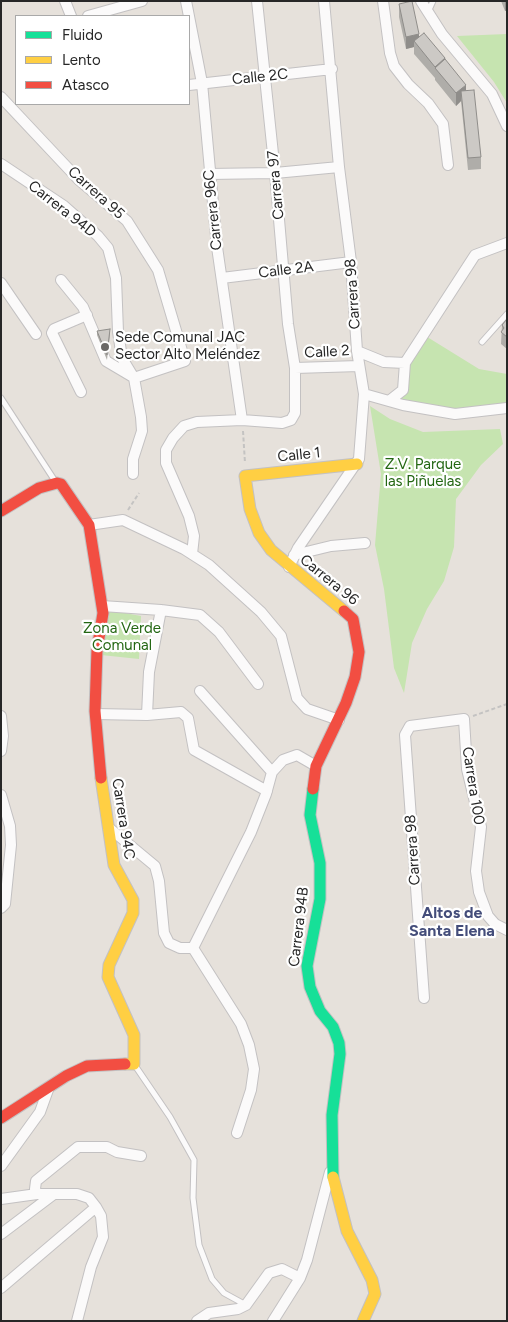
<!DOCTYPE html>
<html>
<head>
<meta charset="utf-8">
<style>
	body { margin:0 }
	#map { position:relative; width:508px; height:1322px; overflow:hidden; background:#e6e1db; font-family:Figtree,sans-serif }
	canvas { display:block }
	.frame { position:absolute; inset:0; border:2px solid #272727; pointer-events:none }
	.legend { position:absolute; left:15px; top:15px; width:175px; height:90px; box-sizing:border-box; background:#fff; border:1px solid #a9a9a9; margin:0; padding:6px 9px; list-style:none; font-size:15px; color:#272727 }
	.legend li { display:flex; align-items:center; gap:10px; height:25px }
	.legend b { width:25px; border:1px solid #a9a9a9 }
</style>
</head>
<body>
<div id="map">
<canvas width="508" height="1322"></canvas>
<div class="frame"></div>
<ul class="legend">
<li><b style="height:6px;background:#16e098"></b>Fluido</li>
<li><b style="height:6px;background:#ffcf43"></b>Lento</li>
<li><b style="height:6px;background:#f24e42"></b>Atasco</li>
</ul>
</div>
<script>
const g = document.querySelector('canvas').getContext('2d');
g.lineJoin = 'round';
function fillPath(path, color) {
  g.fillStyle = color;
  g.fill(path, 'evenodd');
}
function poly(rows) {
  const path = new Path2D();
  for (const r of rows) {
    path.moveTo(r[0], r[1]);
    for (let i = 2; i < r.length; i += 2) path.lineTo(r[i], r[i + 1]);
  }
  return path;
}
function strokePath(path, color, width, dash) {
  g.strokeStyle = color;
  g.lineWidth = width;
  g.lineCap = dash ? 'butt' : 'round';
  g.setLineDash(dash || []);
  g.stroke(path);
}
function write(font, color, halo, rows, align = 'center') {
  g.font = font + ' Figtree,sans-serif';
  g.lineWidth = 4.5;
  g.setLineDash([]);
  g.textBaseline = 'middle';
  g.strokeStyle = halo;
  g.fillStyle = color;
  for (const [text, x, y, turn = 0] of rows) {
    g.save();
    g.translate(x, y);
    g.rotate((+turn || 0) * Math.PI / 180);
    g.textAlign = isNaN(turn) ? turn : align;
    if (halo) g.strokeText(text, 0, 0);
    g.fillText(text, 0, 0);
    g.restore();
  }
}
fillPath(poly([
	[507,34,507,103,494,82,457,36],
	[424,335,479,369,507,374,507,407,456,412,391,400,403,390,406,363],
	[370,406,390,419,423,432,500,429,503,444,481,465,456,499,454,547,444,581,427,609,412,643,404,693,394,668,384,589,375,545,381,474],
	[109,610,141,616,139,659,101,655]
]), '#c6e4b0');
const lane = poly([
	[428,12,433,1],
	[482,342,507,314],
	[1,398,55,481],
	[134,1064,170,1117,194,1160,193,1198,199,1245,212,1279,224,1293,246,1305]
]);
const street = poly([
	[65,1,71,16],
	[186,1,202,83,217,247,242,420],
	[383,1,390,53,394,66,408,84,428,103,443,124,448,165],
	[421,1,442,34,492,94,507,126],
	[88,16,142,1],
	[189,85,332,69],
	[1,97,79,180,127,221,158,270,185,361,134,378],
	[1,164,64,206,98,236,108,248,116,278,118,332,122,358,134,378,141,417,142,431,133,459,133,474],
	[209,174,275,173,339,167],
	[222,278,351,262],
	[61,280,83,307,106,361,133,377],
	[1,283,36,334],
	[357,351,384,362,405,363],
	[295,368,359,366],
	[81,392,52,333,54,329,87,315],
	[364,394,403,405,455,414,507,408],
	[389,401,403,390,405,363,475,255,507,243],
	[89,525,123,520,184,549,209,565,261,612,281,636,297,698,307,709,339,720],
	[192,554,194,536,189,516,166,463,166,450,173,438,184,426,197,422,242,420,282,423,291,420,295,413,295,368,288,324,275,173,257,1],
	[294,555,331,546,365,543],
	[289,567,298,548,359,459,364,394,357,351,351,262,339,167,324,1],
	[102,606,161,610,200,615,219,632,258,684],
	[200,691,272,772],
	[95,714,147,715,181,712,188,718,194,750,267,791],
	[147,715,149,672,161,610],
	[1,716,3,736,1,751],
	[1,795,10,826,11,845,5,904,1,908],
	[108,827,155,866,159,881,164,933,169,943,180,948,193,948],
	[193,948,251,832,266,794,272,772,283,760,297,755,316,766],
	[193,948,241,1024,249,1045,254,1069,251,1090,237,1133],
	[424,998,405,735,410,726,464,719,467,769,481,827,476,871,479,892,488,916,495,924,507,930],
	[1,1166,40,1112,49,1087],
	[37,1194,35,1189,36,1181,78,1147,107,1147,117,1152,141,1156],
	[1,1199,37,1194,77,1194,89,1198,96,1207,101,1216,103,1237,91,1267,77,1321],
	[1,1234,54,1194],
	[1,1288,96,1207],
	[197,1321,209,1313,238,1309,246,1305,269,1273,282,1269,300,1278],
	[273,1321,300,1278,307,1260,330,1172]
]);
const fast = poly([
	[313,789,310,815,320,863,320,899,307,966,310,987,320,1011,333,1027,339,1043,340,1054,332,1115,333,1177]
]);
const slow = poly([
	[344,611,271,550,259,533,250,509,245,476,357,464],
	[101,778,114,865,133,900,133,913,109,965,108,977,134,1035,134,1064,125,1064],
	[333,1177,347,1231,372,1280,375,1294,363,1321]
]);
const jam = poly([
	[1,511,39,488,57,483,61,484,89,525,103,613,97,650,95,711,101,778],
	[313,789,316,766,346,703,355,677,359,652,353,619,344,611],
	[1,1118,66,1076,87,1066,125,1064]
]);
strokePath(lane, '#c3c1c2', 7);
strokePath(street, '#c3c1c2', 12);
strokePath(fast, '#c3c1c2', 13);
strokePath(slow, '#c3c1c2', 13);
strokePath(jam, '#c3c1c2', 13);
strokePath(poly([
	[195,360,223,358],
	[243,431,245,463],
	[128,510,139,493],
	[473,716,507,704]
]), '#c4c3c2', 2, [4, 2.5]);
strokePath(lane, '#fbfafa', 5);
strokePath(street, '#fbfafa', 10);
strokePath(fast, '#16e098', 11);
strokePath(slow, '#ffcf43', 11);
strokePath(jam, '#f24e42', 11);
fillPath(poly([
	[501,1,507,1,507,10,505,11],
	[399,4,419,36,445,60,466,91,481,157,481,169,468,170,461,101,456,106,435,80,435,78,414,54,414,47,406,49,399,17],
	[507,319,507,349,501,344,502,325],
	[97,331,110,334,107,360,97,335]
]), '#afada9');
fillPath(poly([
	[505,1,507,1,507,10,505,11],
	[419,34,419,46,414,41,414,47,406,49,406,37],
	[445,58,445,70,435,68,435,79,435,67],
	[466,85,466,97,461,91,461,101,456,106,456,93]
]), '#8f8d8a');
const building = poly([
	[412,1,419,34,406,37,399,4,412,1],
	[424,33,445,58,435,67,414,41,424,33],
	[445,59,466,85,456,93,435,68,445,59],
	[474,90,481,157,468,158,461,91,474,90],
	[507,319,507,337,501,332,504,328,502,325,507,319],
	[110,329,107,355,97,331,110,329]
]);
fillPath(building, '#ccc9c5');
strokePath(building, '#8f8d8a', 1);
for (const [x, y, r, color] of [
	[105,347,5,"#6a6866"]
]) {
  const dot = new Path2D();
  dot.arc(x, y, r, 0, 2 * Math.PI);
  g.fillStyle = color;
  g.fill(dot);
  strokePath(dot, '#fff', 2);
}
write('15px', '#272727', '#fff', [
	["Calle 2C",260,77,-6],
	["Carrera 97",276,185,-95],
	["Carrera 95",96,193,42],
	["Carrera 94D",62,209,38],
	["Carrera 96C",213,210,-96],
	["Calle 2A",286,270,-7],
	["Carrera 98",353,294,-94],
	["Calle 2",327,352,-3],
	["Calle 1",299,455,-6],
	["Carrera 96",329,580,39],
	["Carrera 100",473,786,81],
	["Carrera 94C",123,819,81],
	["Carrera 98",413,850,-94],
	["Carrera 94B",299,927,-83]
]);
write('15px', '#272727', '#fff', [
	["Sede Comunal JAC",115,338],
	["Sector Alto Meléndez",115,355]
], 'left');
write('15px', '#246713', '#fff', [
	["Z.V. Parque",423,465],
	["las Piñuelas",423,482],
	["Zona Verde",122,629],
	["Comunal",122,646]
]);
write('bold 16px', '#444d7a', '#fff', [
	["Altos de",452,913],
	["Santa Elena",452,931]
]);
</script>
</body>
</html>
